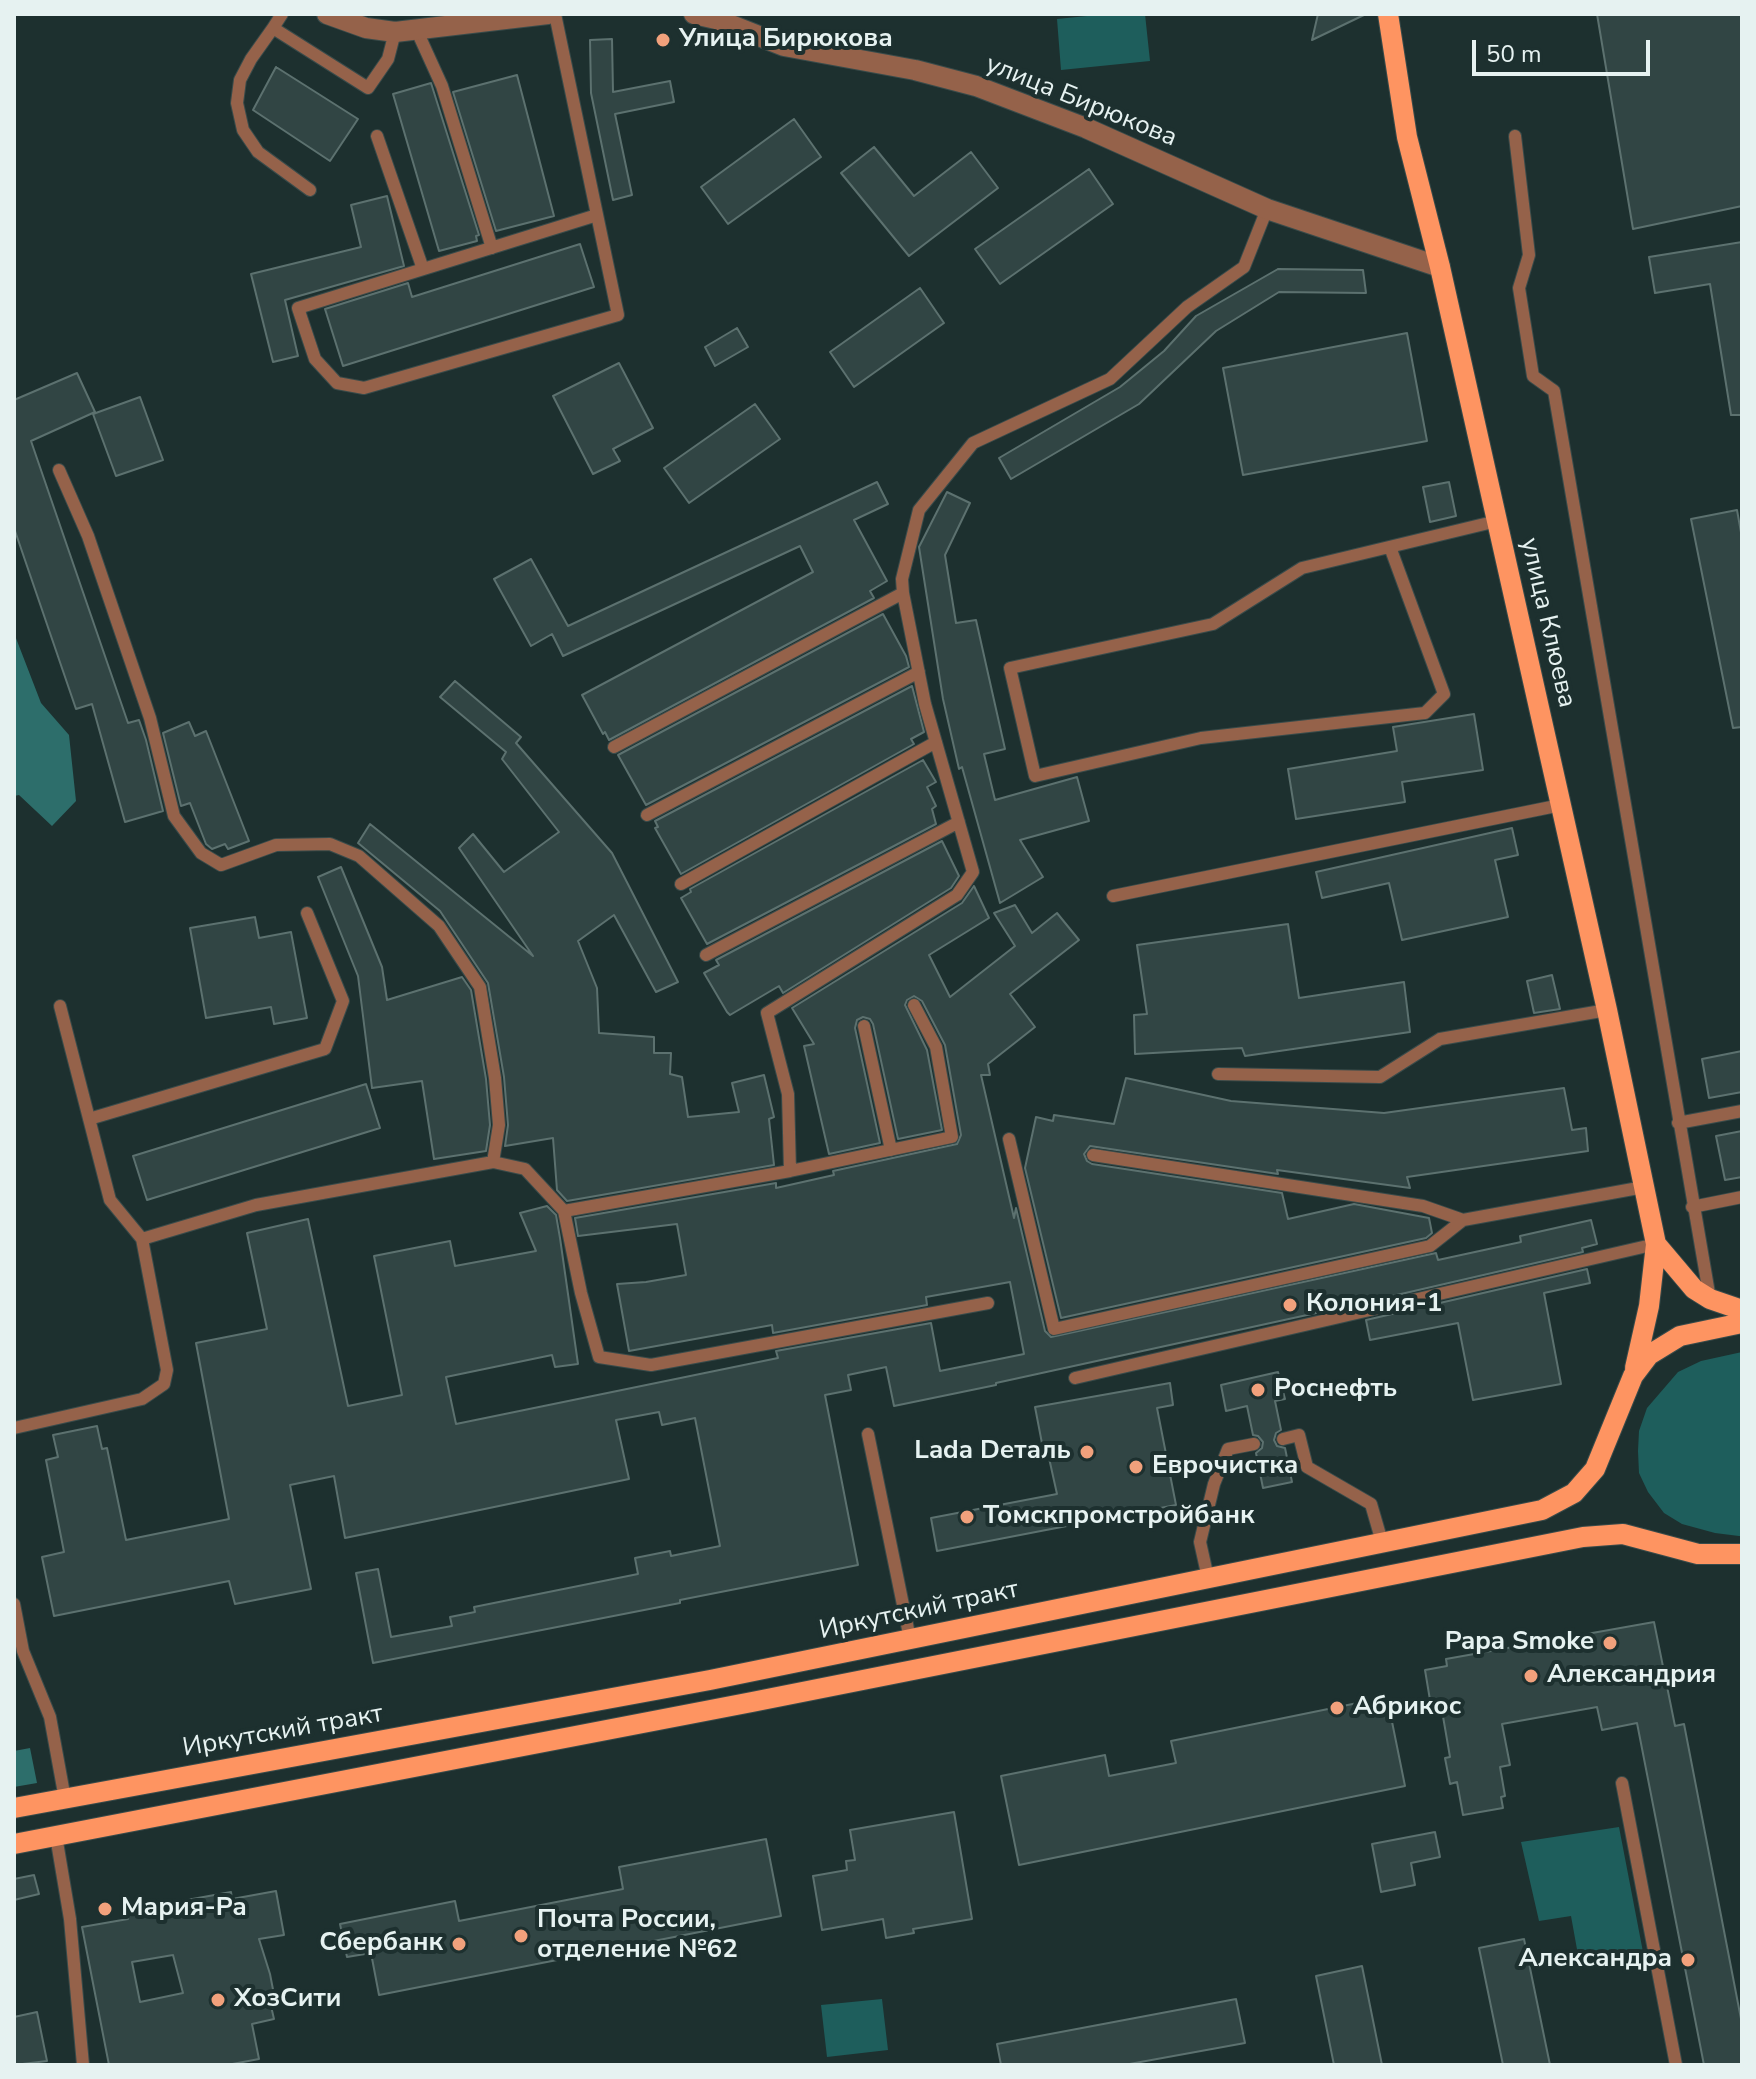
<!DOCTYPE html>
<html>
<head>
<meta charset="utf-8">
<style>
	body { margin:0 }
	#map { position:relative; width:1756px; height:2079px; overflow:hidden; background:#1d302f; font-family:"Nunito Sans",sans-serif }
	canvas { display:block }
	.frame { position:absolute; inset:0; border:16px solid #e6f2f1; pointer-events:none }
	.scale { position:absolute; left:1472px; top:40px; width:178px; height:36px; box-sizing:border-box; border:4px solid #e6f2f1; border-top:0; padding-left:10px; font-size:24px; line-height:28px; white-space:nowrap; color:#e6f2f1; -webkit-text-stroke:6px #1d302f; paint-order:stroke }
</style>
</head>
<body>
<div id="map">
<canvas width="1756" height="2079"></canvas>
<div class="frame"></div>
<div class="scale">50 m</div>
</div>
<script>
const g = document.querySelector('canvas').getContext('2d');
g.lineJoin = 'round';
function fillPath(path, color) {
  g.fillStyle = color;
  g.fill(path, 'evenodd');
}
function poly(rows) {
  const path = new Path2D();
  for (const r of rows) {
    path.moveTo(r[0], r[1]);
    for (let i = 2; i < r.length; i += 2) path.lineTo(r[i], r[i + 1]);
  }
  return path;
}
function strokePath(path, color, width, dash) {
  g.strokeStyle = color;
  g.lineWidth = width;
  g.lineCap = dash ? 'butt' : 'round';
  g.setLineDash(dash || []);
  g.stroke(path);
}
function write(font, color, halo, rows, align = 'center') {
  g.font = font + ' "Nunito Sans",sans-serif';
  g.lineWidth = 8;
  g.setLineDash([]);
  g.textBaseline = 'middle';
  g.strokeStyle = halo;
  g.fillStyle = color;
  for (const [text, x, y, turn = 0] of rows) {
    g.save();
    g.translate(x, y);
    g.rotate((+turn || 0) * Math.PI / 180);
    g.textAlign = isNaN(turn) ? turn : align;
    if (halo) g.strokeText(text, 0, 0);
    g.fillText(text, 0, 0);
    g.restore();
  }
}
fillPath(poly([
	[1107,14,1145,14,1150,61,1061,70,1057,19],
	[1742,1352,1742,1536,1739,1536,1715,1533,1682,1524,1664,1513,1648,1492,1639,1473,1638,1451,1639,1431,1647,1408,1678,1372,1701,1361],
	[1619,1827,1643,1952,1580,1966,1571,1916,1539,1921,1521,1842],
	[882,1999,888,2050,827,2057,821,2005]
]), '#1e5e5c');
fillPath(poly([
	[14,633,41,703,69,735,76,801,52,826,19,795,14,796],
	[30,1748,37,1783,14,1787,14,1751]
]), '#2d6e6b');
const building = poly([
	[1318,14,1366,14,1312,40,1318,14],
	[1597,14,1742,14,1742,206,1633,229,1597,14],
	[612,39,613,92,670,81,674,102,615,114,632,195,613,200,591,93,590,40,612,39],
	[276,67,358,119,330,161,253,110,276,67],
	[517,75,554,216,496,231,453,92,517,75],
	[431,83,479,235,476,236,477,241,439,251,393,94,431,83],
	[794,119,821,157,728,224,701,187,794,119],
	[874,147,914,196,971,152,998,188,909,256,841,173,874,147],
	[1089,169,1113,204,1000,284,975,249,1089,169],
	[387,196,404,266,285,300,298,356,273,362,251,274,361,247,351,205,387,196],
	[1742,242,1742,415,1731,415,1710,284,1655,293,1649,257,1742,242],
	[580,244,594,287,343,366,325,309,408,283,412,297,580,244],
	[1278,269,1363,270,1366,293,1279,292,1216,331,1139,404,1011,479,999,458,1120,387,1164,351,1196,316,1278,269],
	[920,288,944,323,854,387,830,352,920,288],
	[737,328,748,347,715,366,705,347,737,328],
	[1407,333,1427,441,1243,475,1223,368,1407,333],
	[619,363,653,428,613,449,620,461,593,474,553,396,619,363],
	[77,373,95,412,31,441,128,723,139,720,146,740,163,811,125,822,92,704,76,709,14,528,14,400,77,373],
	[140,397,163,460,116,476,93,414,140,397],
	[755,404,780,439,689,503,664,468,755,404],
	[877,482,888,504,854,520,887,581,870,591,874,598,609,740,605,732,603,734,582,695,813,572,800,546,563,656,552,634,531,646,494,579,531,559,568,626,877,482],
	[1449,482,1456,516,1430,522,1423,487,1449,482],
	[947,492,970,503,945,555,956,623,976,620,1005,749,984,754,995,800,1077,777,1089,821,1020,840,1043,877,1000,903,962,767,959,769,943,699,919,547,947,492],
	[1737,510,1742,538,1742,727,1733,728,1691,519,1737,510],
	[883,614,906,656,909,667,646,805,618,755,883,614],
	[455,681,521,737,516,743,612,853,678,982,656,992,614,915,578,941,597,988,599,1033,654,1037,654,1053,671,1053,670,1074,682,1077,688,1117,739,1112,732,1083,764,1075,774,1117,769,1119,774,1165,567,1201,557,1190,553,1138,505,1146,508,1125,504,1077,488,983,440,911,358,843,370,824,533,956,459,848,473,834,504,872,559,832,502,759,506,752,440,697,455,681],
	[912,686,924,732,911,739,914,744,681,874,655,828,658,827,655,821,912,686],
	[1474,714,1483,770,1402,782,1405,802,1296,819,1288,769,1397,751,1393,727,1474,714],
	[189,722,195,736,206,731,249,841,228,849,225,844,212,849,206,844,190,803,181,806,163,733,189,722],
	[923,760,936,782,927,787,936,806,932,809,936,824,707,944,681,898,691,892,690,889,923,760],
	[1512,828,1518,855,1495,860,1508,917,1402,940,1389,883,1322,898,1316,872,1512,828],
	[942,841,959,876,951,888,783,993,779,986,730,1015,727,1012,704,973,719,965,716,960,942,841],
	[341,867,382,967,387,1000,462,977,471,990,486,1079,490,1125,486,1151,434,1159,422,1081,372,1088,358,976,318,877,341,867],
	[974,886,989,918,929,955,950,997,1015,946,994,913,1015,905,1032,933,1057,913,1079,940,1010,994,1035,1027,988,1064,990,1075,981,1075,1014,1218,1016,1208,1045,1331,1051,1337,1436,1253,1438,1260,1521,1242,1520,1236,1591,1220,1597,1244,1582,1248,1583,1252,1362,1303,996,1383,996,1385,894,1406,886,1367,848,1375,851,1390,825,1395,858,1565,680,1600,680,1603,373,1663,356,1573,378,1569,391,1637,452,1626,450,1617,475,1612,474,1607,638,1574,635,1558,670,1551,671,1556,720,1546,695,1418,662,1425,659,1412,616,1420,629,1479,345,1538,334,1476,290,1485,311,1589,235,1604,229,1581,54,1616,42,1557,64,1552,46,1460,58,1457,53,1435,97,1426,102,1449,107,1448,126,1540,229,1519,196,1343,267,1329,247,1233,308,1219,348,1406,402,1395,374,1256,450,1241,455,1266,536,1251,520,1213,547,1206,556,1215,560,1238,578,1364,555,1367,552,1355,446,1377,456,1424,778,1358,776,1351,931,1323,940,1371,1024,1354,1010,1282,926,1297,927,1305,773,1333,772,1325,629,1351,617,1284,646,1282,686,1275,677,1224,578,1236,575,1218,776,1183,776,1188,834,1175,833,1171,957,1144,961,1135,945,1045,922,1001,914,996,907,1000,905,1005,927,1050,942,1130,898,1139,873,1024,870,1019,863,1017,857,1020,855,1028,880,1143,829,1154,804,1046,814,1044,792,1008,962,903,974,886],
	[255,917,259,938,291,932,307,1018,274,1024,271,1007,206,1018,190,928,255,917],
	[1288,924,1299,998,1404,982,1410,1032,1245,1056,1242,1048,1135,1054,1134,1015,1147,1014,1137,945,1288,924],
	[1552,975,1560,1009,1534,1013,1527,981,1552,975],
	[1742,1051,1742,1092,1709,1098,1702,1059,1742,1051],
	[1126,1078,1231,1101,1384,1113,1564,1088,1572,1130,1586,1128,1588,1151,1407,1177,1410,1188,1277,1170,1278,1174,1090,1146,1084,1154,1087,1161,1092,1164,1282,1193,1288,1219,1354,1204,1429,1218,1432,1233,1426,1238,1061,1318,1025,1168,1036,1117,1053,1121,1054,1115,1114,1124,1126,1078],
	[366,1084,380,1128,147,1200,133,1156,366,1084],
	[1742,1131,1742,1177,1725,1180,1716,1136,1742,1131],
	[1587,1269,1590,1283,1544,1293,1561,1384,1473,1400,1458,1323,1370,1340,1366,1320,1587,1269],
	[1278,1372,1285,1399,1275,1401,1281,1430,1276,1433,1274,1440,1277,1446,1285,1448,1292,1482,1263,1488,1256,1453,1262,1448,1263,1442,1258,1436,1253,1435,1247,1406,1226,1411,1221,1385,1278,1372],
	[1170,1383,1173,1405,1157,1408,1176,1505,937,1551,931,1518,1057,1494,1049,1458,1045,1459,1035,1407,1170,1383],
	[1654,1622,1675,1726,1684,1724,1742,2024,1742,2065,1704,2065,1637,1723,1602,1730,1597,1707,1502,1724,1510,1765,1500,1767,1505,1796,1501,1797,1503,1808,1463,1815,1457,1782,1450,1784,1445,1758,1450,1757,1440,1699,1430,1700,1425,1670,1447,1666,1446,1659,1654,1622],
	[1387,1697,1405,1786,1019,1865,1001,1776,1105,1755,1109,1776,1176,1763,1171,1741,1387,1697],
	[954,1812,972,1919,913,1929,914,1933,886,1938,883,1919,822,1930,813,1876,847,1870,846,1861,855,1860,850,1830,954,1812],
	[1435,1832,1440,1857,1411,1863,1415,1885,1381,1892,1372,1844,1435,1832],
	[766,1839,781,1916,379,1995,371,1953,347,1957,340,1924,455,1901,459,1921,623,1889,619,1867,766,1839],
	[34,1875,39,1894,14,1900,14,1879,34,1875],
	[276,1891,284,1935,259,1939,270,1974,276,2005,271,2006,274,2019,252,2024,259,2059,227,2065,109,2065,82,1927,128,1919,126,1911,231,1892,232,1899,276,1891],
	[173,1955,183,1993,140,2002,132,1962,173,1955],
	[1524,1939,1550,2065,1503,2065,1479,1948,1524,1939],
	[1362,1966,1382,2065,1334,2065,1316,1976,1362,1966],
	[1236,1999,1245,2043,1124,2065,1001,2065,997,2044,1236,1999],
	[37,2012,47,2061,14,2065,14,2017,37,2012]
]);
fillPath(building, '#314544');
strokePath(building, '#5c716f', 2);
const service = poly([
	[282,14,273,28,368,88,388,59,395,32],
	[555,14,618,315,364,388,337,383,315,359,298,308,597,215],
	[273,28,251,59,240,80,237,103,243,130,258,152,310,190],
	[417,31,442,86,492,248],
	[377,136,423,269],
	[1515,136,1529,255,1519,288,1533,376,1554,391,1710,1299],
	[59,470,88,536,150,718,174,816,201,853,221,865,276,845,330,844,359,856,439,926,480,987,495,1078,499,1125,493,1162],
	[1390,547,1444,694,1425,713,1201,738,1035,776,1010,668,1213,624,1302,568,1497,521],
	[614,747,903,593],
	[647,815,919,672],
	[681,884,936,742],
	[1113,896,1561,805],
	[706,955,959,822],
	[864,1026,891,1150],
	[1218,1074,1380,1077,1440,1039,1607,1010],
	[89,1119,325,1049,343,1001,307,913],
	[1678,1123,1742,1111],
	[1009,1139,1054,1329,1430,1246,1463,1220,1644,1187],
	[1093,1155,1423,1206,1463,1220],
	[790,1171,952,1137,936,1047,914,1005],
	[1692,1207,1742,1197],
	[564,1211,790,1171,788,1094,767,1013,957,895,973,872,925,704,903,593,902,579,919,510,973,443,1110,379,1187,307,1244,267,1267,209],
	[142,1239,256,1205,493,1162,525,1169,564,1211,581,1293,599,1357,651,1365,988,1303],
	[1075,1378,1656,1244],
	[14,1428,142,1399,164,1384,167,1370,142,1239,110,1200,60,1006],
	[868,1434,910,1639],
	[1283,1439,1299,1435,1307,1467,1371,1504,1382,1542],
	[1208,1578,1200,1542,1214,1484,1228,1449,1254,1444],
	[14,1604,23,1651,50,1717,65,1799],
	[1622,1783,1676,2065],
	[56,1836,70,1919,83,2065]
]);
const tertiary = poly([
	[327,14,366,28,395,32,548,14],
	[694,14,716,19,784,46,915,70,976,86,1086,128,1267,209,1440,267]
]);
const primary = poly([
	[1388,14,1407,137,1440,267,1497,521,1607,1010,1656,1244,1649,1306,1635,1368],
	[1656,1244,1694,1289,1710,1299,1742,1310],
	[14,1808,710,1680,1542,1510,1574,1493,1595,1469,1633,1376,1649,1355,1680,1336,1742,1323],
	[14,1844,752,1702,1583,1537,1623,1534,1698,1554,1742,1554]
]);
strokePath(service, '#394b4a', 14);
strokePath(tertiary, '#394b4a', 22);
strokePath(primary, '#394b4a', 22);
strokePath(service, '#95624a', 12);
strokePath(tertiary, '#95624a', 20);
strokePath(primary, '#fe9461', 20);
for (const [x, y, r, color] of [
	[663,40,8,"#f1a17c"],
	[1290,1305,8,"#f1a17c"],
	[1258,1390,8,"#f1a17c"],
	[1087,1452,8,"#f1a17c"],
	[1136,1467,8,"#f1a17c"],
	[967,1517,8,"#f1a17c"],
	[1610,1643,8,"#f1a17c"],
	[1531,1676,8,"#f1a17c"],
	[1337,1708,8,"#f1a17c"],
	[105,1909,8,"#f1a17c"],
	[521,1936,8,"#f1a17c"],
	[459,1944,8,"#f1a17c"],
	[1688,1960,8,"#f1a17c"],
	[218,2000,8,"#f1a17c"]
]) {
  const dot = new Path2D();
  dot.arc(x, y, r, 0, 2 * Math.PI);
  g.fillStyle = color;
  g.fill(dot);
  strokePath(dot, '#1d302f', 3);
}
write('bold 26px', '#e6f2f1', '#1d302f', [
	["Улица Бирюкова",679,40],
	["Колония-1",1306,1305],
	["Роснефть",1274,1390],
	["Lada Dеталь",1071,1452,"right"],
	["Еврочистка",1152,1467],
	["Томскпромстройбанк",983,1517],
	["Papa Smoke",1594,1643,"right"],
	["Александрия",1547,1676],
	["Абрикос",1353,1708],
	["Мария-Ра",121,1909],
	["Почта России,",537,1921],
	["отделение №62",537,1951],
	["Сбербанк",443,1944,"right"],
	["Александра",1672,1960,"right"],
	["ХозСити",234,2000]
], 'left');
write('26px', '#e6f2f1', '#1d302f', [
	["улица Бирюкова",1081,102,22],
	["улица Клюева",1547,623,77],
	["Иркутский тракт",919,1611,-12],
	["Иркутский тракт",283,1732,-10]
]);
</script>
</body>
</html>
